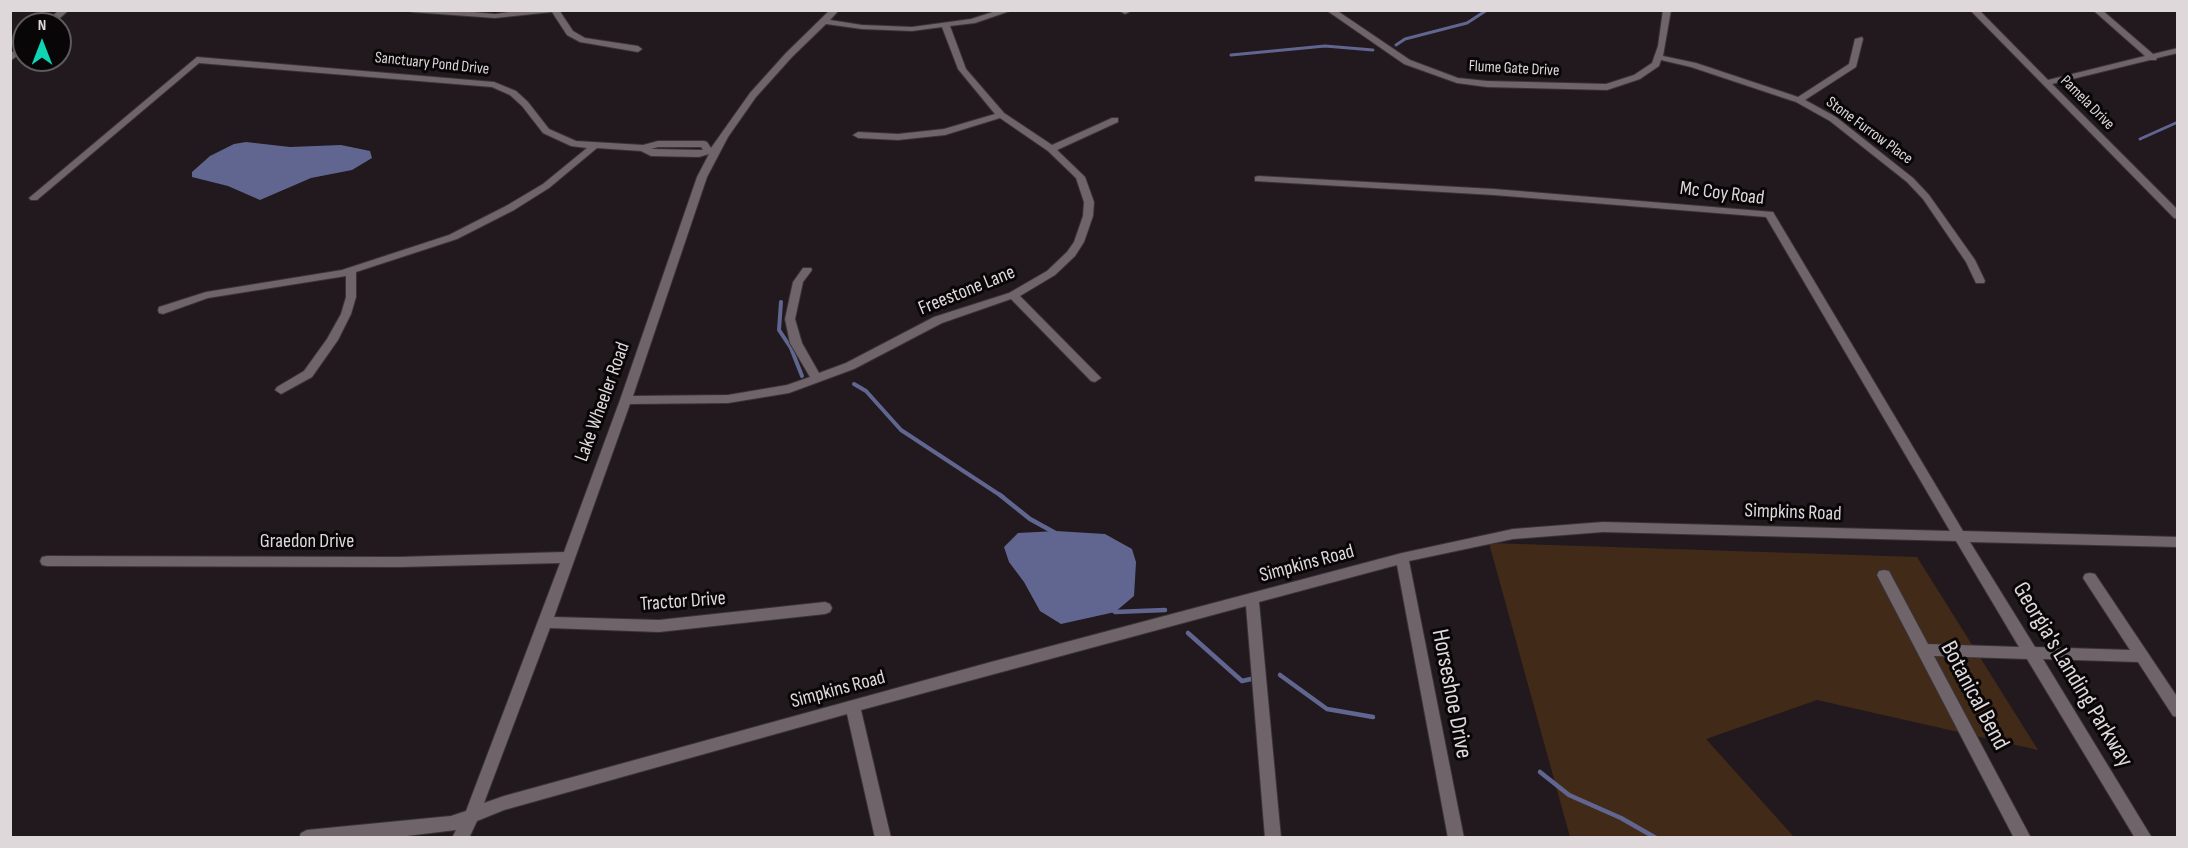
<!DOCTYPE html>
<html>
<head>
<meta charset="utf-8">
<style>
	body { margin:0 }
	#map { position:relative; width:2188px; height:848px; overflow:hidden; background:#21191d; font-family:"Sofia Sans Condensed",sans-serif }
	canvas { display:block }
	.frame { position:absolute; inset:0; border:12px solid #ded8db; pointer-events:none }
	.north { position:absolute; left:12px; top:12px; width:60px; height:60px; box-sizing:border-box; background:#090607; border:2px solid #5e5a5c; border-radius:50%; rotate:0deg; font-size:16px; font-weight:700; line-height:24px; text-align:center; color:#ded8db }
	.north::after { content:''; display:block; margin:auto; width:21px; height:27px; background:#0ed5b4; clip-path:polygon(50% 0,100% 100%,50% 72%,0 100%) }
</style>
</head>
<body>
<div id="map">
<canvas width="2188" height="848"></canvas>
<div class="frame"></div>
<div class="north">N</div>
</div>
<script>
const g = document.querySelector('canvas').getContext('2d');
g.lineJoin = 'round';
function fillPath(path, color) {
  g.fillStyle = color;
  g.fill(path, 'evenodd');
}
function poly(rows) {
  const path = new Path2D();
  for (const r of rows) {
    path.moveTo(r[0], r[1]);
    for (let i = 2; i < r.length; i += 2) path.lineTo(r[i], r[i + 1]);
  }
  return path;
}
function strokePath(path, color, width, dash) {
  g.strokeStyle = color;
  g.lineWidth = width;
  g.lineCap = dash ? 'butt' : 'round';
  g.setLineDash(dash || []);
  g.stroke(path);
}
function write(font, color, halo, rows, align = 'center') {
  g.font = font + ' "Sofia Sans Condensed",sans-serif';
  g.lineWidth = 6;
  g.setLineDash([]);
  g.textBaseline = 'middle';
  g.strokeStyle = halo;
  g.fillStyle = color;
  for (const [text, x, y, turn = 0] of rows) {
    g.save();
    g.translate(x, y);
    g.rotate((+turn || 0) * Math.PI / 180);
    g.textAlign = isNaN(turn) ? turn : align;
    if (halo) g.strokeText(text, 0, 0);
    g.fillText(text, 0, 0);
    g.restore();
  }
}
fillPath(poly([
	[1489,543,1917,557,2038,750,1817,700,1706,739,1794,837,1570,837]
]), '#422a19');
fillPath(poly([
	[246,142,290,147,341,145,370,151,372,158,352,170,311,178,260,200,228,186,192,177,192,172,210,156,234,144],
	[1056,531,1105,534,1132,549,1136,562,1134,596,1115,612,1061,624,1040,611,1024,582,1009,562,1004,547,1018,533]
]), '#616690');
strokePath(poly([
	[1396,45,1405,39,1467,23,1487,10],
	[1231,55,1325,46,1373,50],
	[2140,139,2178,122]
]), '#616690', 3);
strokePath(poly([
	[781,302,779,330,791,348,802,376],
	[854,384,866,391,901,430,1003,497]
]), '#616690', 4);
strokePath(poly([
	[1000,495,1030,519,1059,535],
	[1112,609,1115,612,1165,610],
	[1188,633,1242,681,1251,679],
	[1280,675,1327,709,1373,717],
	[1540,772,1569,795,1621,818,1656,838]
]), '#616690', 4.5);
const minor = poly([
	[59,10,69,10,53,24,44,24,59,10],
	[408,10,452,10,495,14,523,10,559,10,573,31,585,38,638,46,642,49,638,52,580,42,567,35,552,12,495,18,412,12,408,10],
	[830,10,839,10,830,20,862,25,912,27,971,19,999,10,1013,10,975,23,950,26,966,69,1004,113,1052,145,1112,118,1118,118,1118,122,1057,150,1085,177,1094,202,1093,216,1084,242,1075,256,1055,275,1020,296,1101,378,1095,382,1091,381,1011,299,942,323,854,369,789,393,728,403,630,404,554,617,659,620,825,602,830,604,832,608,830,612,825,614,659,632,550,628,484,803,504,796,991,662,1402,553,1513,529,1603,522,1950,531,1766,217,1494,195,1255,181,1255,177,1258,176,1494,189,1773,212,1963,531,2178,537,2178,547,1970,542,2035,647,2130,650,2083,578,2085,574,2090,573,2095,574,2178,698,2178,717,2173,716,2138,662,2043,659,2152,838,2135,838,2027,659,1934,656,2031,838,2014,838,1877,575,1879,571,1884,570,1889,571,1928,644,2019,647,1956,541,1603,532,1513,539,1409,561,1464,838,1448,838,1397,565,1259,602,1281,838,1265,838,1246,606,861,710,891,838,875,838,847,714,504,810,477,821,469,838,452,838,456,830,390,838,299,838,301,833,307,830,451,816,466,811,560,563,399,567,47,566,42,565,40,561,42,557,47,556,399,557,564,552,620,400,697,177,709,154,699,157,651,156,641,151,597,148,549,188,514,210,457,239,356,272,356,297,351,314,338,340,312,377,281,394,275,390,277,387,304,371,327,339,341,314,346,297,346,276,208,298,163,314,159,313,158,310,159,307,206,292,342,270,449,235,506,206,543,184,587,148,571,146,543,133,522,106,510,95,492,87,199,63,37,200,31,200,29,198,197,57,494,82,516,91,528,102,549,129,576,141,643,145,658,141,704,141,707,142,711,148,750,93,786,53,830,10],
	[826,24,862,29,912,31,942,27,958,69,995,114,944,129,898,134,858,132,853,135,858,138,898,140,945,135,1000,118,1048,151,1076,178,1084,202,1083,216,1074,242,1067,252,1047,271,1009,293,934,317,846,363,819,373,802,343,795,319,803,282,812,270,811,268,803,268,793,282,785,319,790,343,810,377,787,385,728,395,633,396,707,177,728,137,756,97,792,57,826,24],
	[658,147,701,147,703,150,651,149,658,147],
	[1118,10,1128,10,1129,12,1125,14,1118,10],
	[1326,10,1336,10,1410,60,1458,78,1487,81,1606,84,1634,75,1652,63,1658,46,1663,10,1671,10,1663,56,1696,63,1798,97,1849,64,1855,39,1862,37,1863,39,1856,67,1805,100,1836,117,1913,178,1929,195,1975,260,1985,281,1984,283,1976,283,1966,262,1923,199,1907,182,1830,121,1796,102,1691,67,1661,60,1659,66,1640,79,1607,90,1487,87,1457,83,1404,64,1326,10],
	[1970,10,1979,10,2048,80,2145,56,2093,10,2102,10,2153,54,2178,48,2178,53,2157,58,2156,60,2150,60,2052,84,2178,210,2178,219,2174,218,1970,10],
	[24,43,24,51,10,61,10,54,24,43]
]);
strokePath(minor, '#393336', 2);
fillPath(minor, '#6e6469');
write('16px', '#ded8db', '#090607', [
	["Sanctuary Pond Drive",432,64,6],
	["Flume Gate Drive",1514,69,3],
	["Pamela Drive",2087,103,45],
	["Stone Furrow Place",1869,131,36]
]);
write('20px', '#ded8db', '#090607', [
	["Mc Coy Road",1722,194,7],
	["Freestone Lane",967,291,-22],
	["Lake Wheeler Road",603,402,-70],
	["Simpkins Road",1793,513,2],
	["Graedon Drive",307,542],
	["Simpkins Road",1307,564,-15],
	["Tractor Drive",683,602,-4],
	["Simpkins Road",838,690,-15]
]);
write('24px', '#ded8db', '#090607', [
	["Georgia's Landing Parkway",2072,675,59],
	["Horseshoe Drive",1451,694,79],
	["Botanical Bend",1974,696,62]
]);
</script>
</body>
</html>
